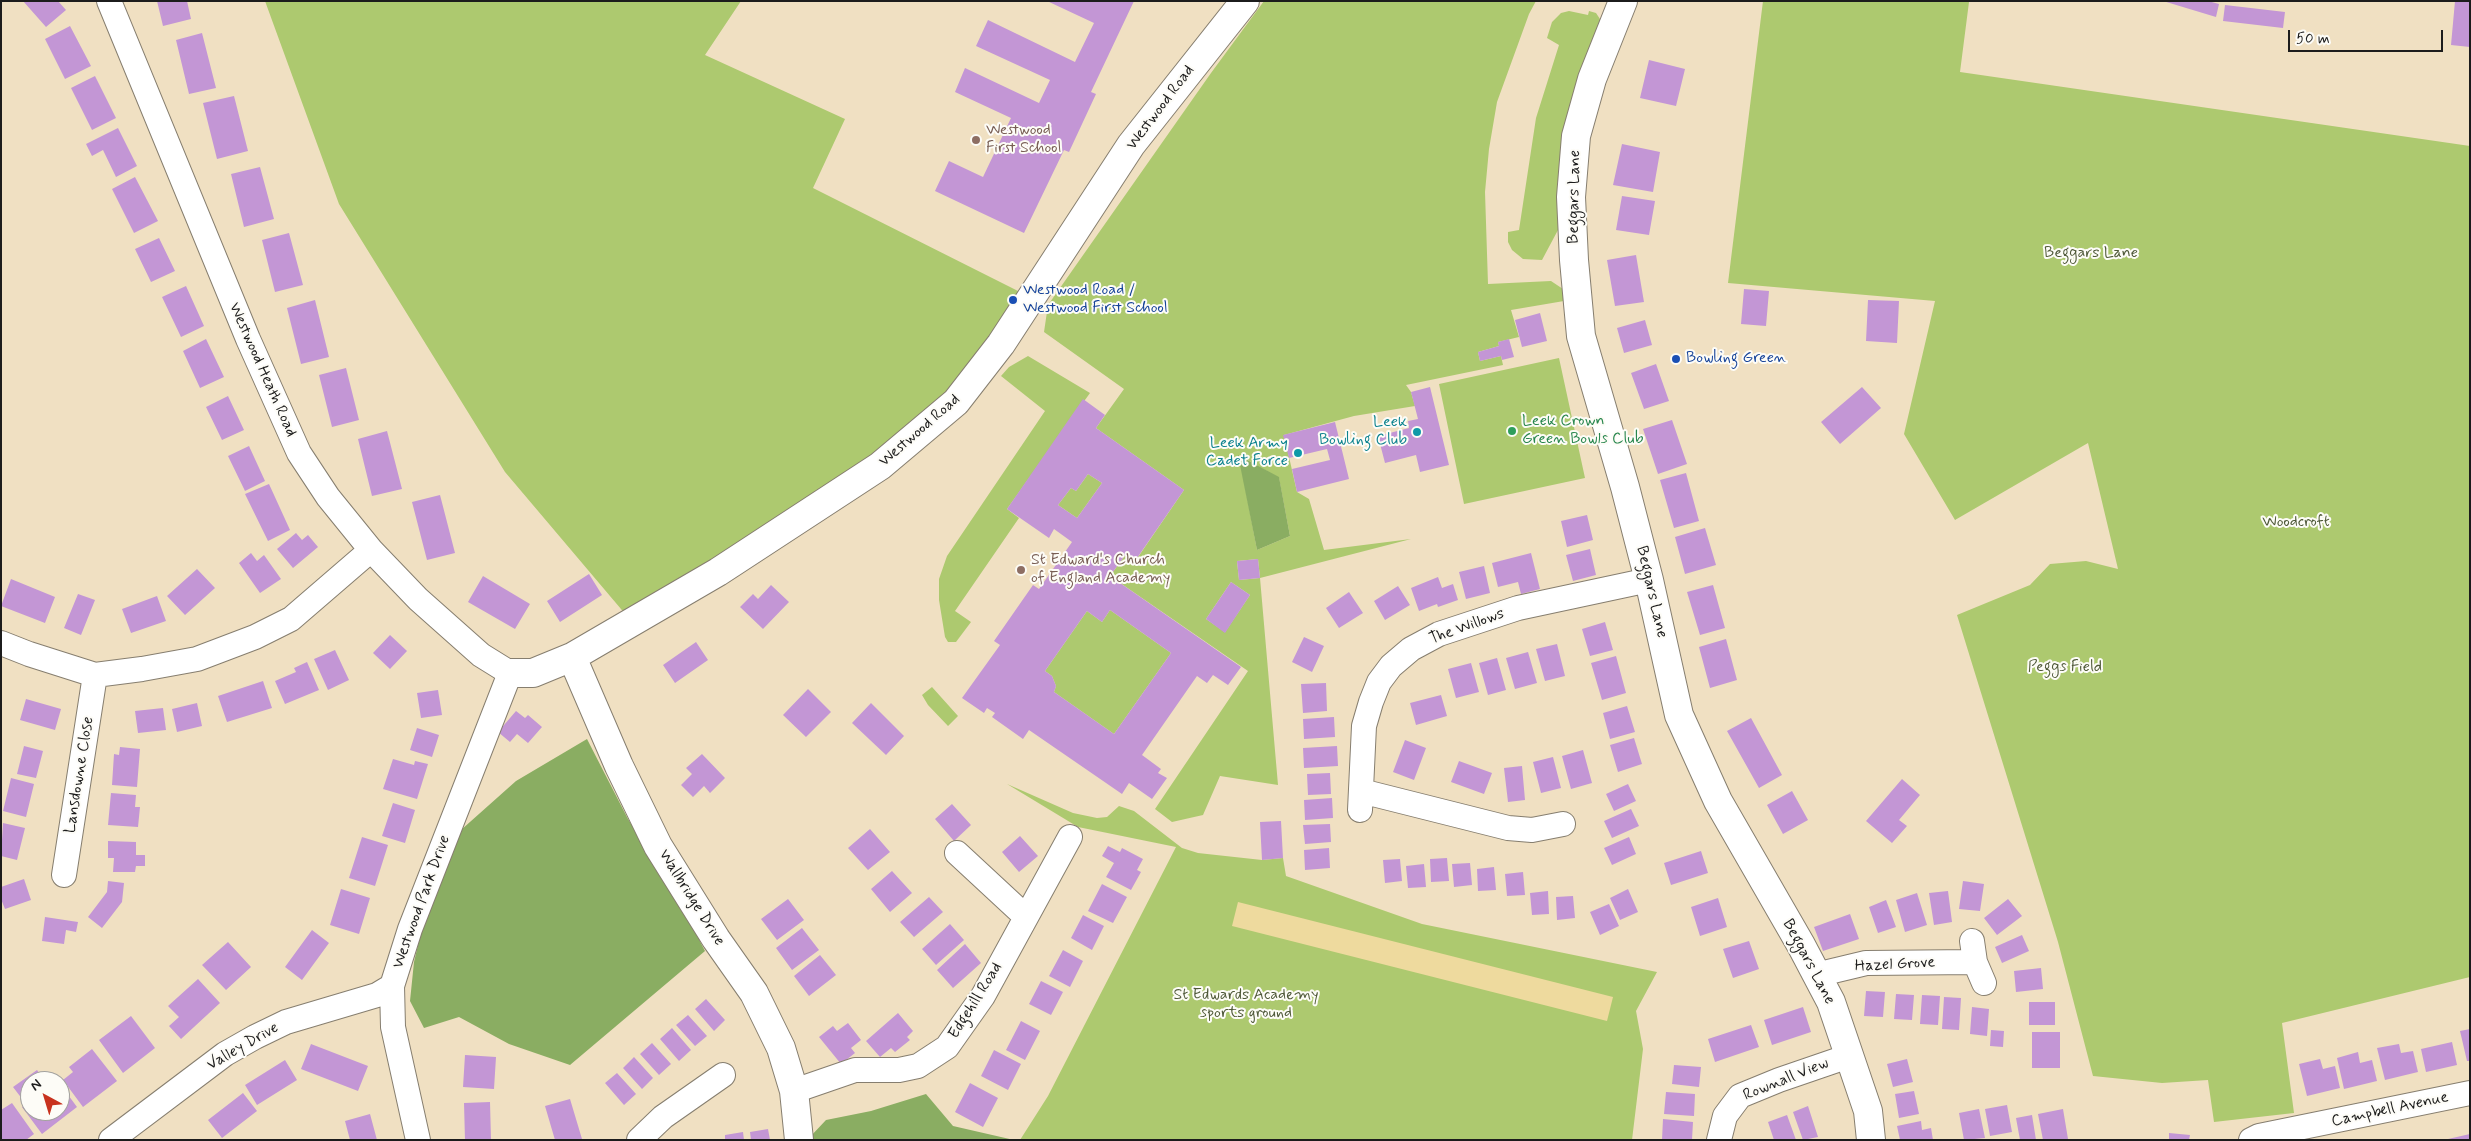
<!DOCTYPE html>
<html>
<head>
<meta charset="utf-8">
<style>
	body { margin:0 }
	#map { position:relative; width:2471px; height:1141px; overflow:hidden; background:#f0e0c2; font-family:Mynerve,sans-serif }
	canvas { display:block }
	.frame { position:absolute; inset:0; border:2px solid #1c1c1c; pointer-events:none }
	.north { position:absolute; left:20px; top:1071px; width:50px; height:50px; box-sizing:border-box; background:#fdfcf7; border:1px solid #a3a29f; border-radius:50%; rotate:321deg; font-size:14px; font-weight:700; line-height:20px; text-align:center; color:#1c1c1c }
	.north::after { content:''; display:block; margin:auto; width:18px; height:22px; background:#c8321e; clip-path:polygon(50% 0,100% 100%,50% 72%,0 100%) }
	.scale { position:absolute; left:2288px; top:30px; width:155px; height:22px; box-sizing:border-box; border:2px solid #1c1c1c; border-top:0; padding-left:6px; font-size:15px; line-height:18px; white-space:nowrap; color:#1c1c1c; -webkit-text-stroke:4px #fdfcf7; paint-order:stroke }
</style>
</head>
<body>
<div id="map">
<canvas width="2471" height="1141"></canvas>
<div class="frame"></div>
<div class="north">N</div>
<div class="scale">50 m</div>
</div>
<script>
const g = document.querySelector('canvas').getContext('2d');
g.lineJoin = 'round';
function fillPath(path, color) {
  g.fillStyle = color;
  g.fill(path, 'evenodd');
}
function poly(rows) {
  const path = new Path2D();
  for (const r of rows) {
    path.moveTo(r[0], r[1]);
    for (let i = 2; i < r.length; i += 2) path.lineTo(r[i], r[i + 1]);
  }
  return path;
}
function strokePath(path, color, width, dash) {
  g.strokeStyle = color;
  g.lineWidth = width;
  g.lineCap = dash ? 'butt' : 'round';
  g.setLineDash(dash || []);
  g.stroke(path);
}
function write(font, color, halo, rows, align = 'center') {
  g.font = font + ' Mynerve,sans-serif';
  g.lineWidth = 4;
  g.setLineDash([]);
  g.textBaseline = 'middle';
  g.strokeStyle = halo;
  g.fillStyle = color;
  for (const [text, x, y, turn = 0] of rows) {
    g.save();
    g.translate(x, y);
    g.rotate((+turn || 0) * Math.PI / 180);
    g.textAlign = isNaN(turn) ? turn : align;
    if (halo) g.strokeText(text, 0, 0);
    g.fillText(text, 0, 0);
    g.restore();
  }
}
fillPath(poly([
	[265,1,741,1,705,55,845,119,813,188,1020,292,932,423,632,622,505,472,339,204],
	[1264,1,1536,1,1529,14,1497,102,1489,149,1485,192,1488,284,1551,281,1566,291,1564,301,1511,310,1519,337,1498,342,1499,346,1478,352,1480,361,1501,356,1503,365,1406,385,1411,392,1415,406,1354,416,1284,435,1297,492,1309,499,1324,550,1411,539,1260,578,1278,785,1220,776,1203,815,1172,822,1155,809,1248,671,1110,576,1126,554,1136,560,1184,490,1096,428,1124,389,1044,332,1048,305,1211,73],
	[1239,455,1279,478,1290,536,1257,550],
	[1258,559,1260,578,1239,580,1237,561],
	[1231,582,1250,595,1225,632,1206,619],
	[1763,1,1969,2,1960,72,2470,146,2470,977,2282,1023,2294,1113,2214,1122,2208,1080,2162,1083,2093,1076,2058,942,1957,615,2030,585,2050,564,2086,561,2118,569,2088,443,1955,520,1904,434,1935,301,1728,283],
	[1569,11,1588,15,1589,11,1596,13,1604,25,1566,138,1557,186,1558,230,1542,260,1523,259,1512,250,1508,242,1508,232,1519,230,1536,118,1559,45,1547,38,1552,22,1561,13],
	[1028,356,1090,393,1007,509,1019,518,955,611,971,622,956,642,948,642,945,637,939,600,939,579,947,556,1045,411,1001,376,1009,367],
	[1559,358,1585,478,1464,504,1439,384],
	[1088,474,1102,483,1077,518,1058,505,1071,488,1076,491],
	[1110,610,1171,653,1114,734,1054,692,1056,686,1052,676,1045,671,1087,611,1102,622],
	[932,687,958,716,948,726,928,705,922,695],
	[1007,784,1073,813,1097,818,1107,817,1119,806,1134,811,1182,848,1198,853,1262,860,1283,858,1286,876,1422,924,1657,972,1636,1011,1643,1049,1632,1140,1020,1140,1048,1096,1176,847,1078,827]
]), '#adc96f');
fillPath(poly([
	[1238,455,1279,477,1290,536,1257,550],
	[587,739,628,819,675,893,705,951,570,1065,509,1044,459,1017,424,1028,410,1001,414,962,426,911,452,838,516,781],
	[926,1094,953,1126,1014,1140,811,1140,810,1137,826,1120,871,1111]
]), '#8aad62');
fillPath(poly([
	[1238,902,1613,997,1607,1021,1232,926]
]), '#eeda9e');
fillPath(poly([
	[23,1,58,1,66,10,46,27],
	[157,1,187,1,191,19,163,26],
	[1047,1,1134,1,1091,92,1096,94,1069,152,1064,150,1024,233,935,191,949,161,983,177,1011,118,955,92,965,68,1039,103,1050,80,976,46,988,20,1075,62,1094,23],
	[2163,1,2208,1,2219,4,2216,17],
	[2455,1,2470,1,2470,47,2451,45],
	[2225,5,2285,12,2283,28,2223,21],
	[70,26,91,66,65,79,45,39],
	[202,33,216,88,189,94,176,40],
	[1649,60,1685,69,1676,106,1640,98],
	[95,76,116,118,92,130,71,88],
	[234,96,248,151,217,159,203,103],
	[118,128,137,166,116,177,103,150,92,156,86,144],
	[1622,144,1660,152,1653,192,1613,185],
	[260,167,274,219,244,227,231,174],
	[135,177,158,221,134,233,112,189],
	[1622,196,1655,201,1649,235,1616,230],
	[289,233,303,285,275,292,262,240],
	[159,238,175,271,151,282,135,249],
	[1636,255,1644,302,1615,306,1607,260],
	[186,286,204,326,181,337,162,297],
	[1744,289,1769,291,1766,326,1741,324],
	[315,300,329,357,301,364,287,308],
	[1868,300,1899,301,1897,343,1866,341],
	[1540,313,1547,341,1522,347,1515,320],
	[1645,320,1652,345,1624,353,1617,328],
	[206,339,224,377,200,388,183,351],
	[1509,339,1514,357,1502,360,1501,356,1480,361,1478,352,1499,346,1498,342],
	[1656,364,1669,401,1644,409,1631,373],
	[346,368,359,420,332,427,319,375],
	[1430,387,1449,465,1420,472,1416,455,1385,463,1378,436,1409,428,1408,421,1418,419,1411,392],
	[1862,387,1881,408,1840,444,1821,422],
	[228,396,244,430,222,440,206,407],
	[1083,399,1105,415,1096,428,1184,490,1135,561,1126,554,1110,576,1241,667,1228,685,1213,675,1207,683,1197,676,1142,755,1161,769,1158,773,1167,778,1152,799,1129,783,1122,794,1029,730,1023,739,992,717,995,713,987,708,984,713,962,698,1000,645,994,641,1033,585,1039,589,1072,542,1054,529,1049,538,1007,509],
	[1088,474,1102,483,1077,518,1058,505,1071,488,1076,491],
	[1110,610,1171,653,1114,734,1054,692,1056,686,1052,676,1045,671,1087,611,1102,622],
	[1672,420,1687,464,1658,474,1643,429],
	[1335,422,1349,479,1297,492,1292,469,1330,460,1327,449,1289,458,1283,435],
	[387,431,402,489,372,496,358,439],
	[249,446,265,481,245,491,228,456],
	[1686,473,1699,521,1674,528,1660,480],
	[269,484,290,530,268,541,245,494],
	[440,495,455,553,427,560,412,502],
	[1587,515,1593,540,1567,547,1561,521],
	[1705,528,1716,565,1685,574,1675,537],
	[296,533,302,540,308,535,318,547,293,568,277,549],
	[1590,549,1596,575,1573,581,1566,555],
	[251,553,257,561,264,555,281,579,260,593,239,563],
	[1531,553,1540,589,1521,594,1518,582,1498,587,1492,563],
	[1258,559,1260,578,1239,580,1237,561],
	[1484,566,1490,593,1466,599,1459,572],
	[197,569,215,588,185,615,167,596],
	[589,574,602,595,560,622,547,601],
	[483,576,530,604,515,629,468,602],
	[1438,577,1442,588,1453,584,1458,600,1438,607,1437,604,1419,611,1411,588],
	[11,579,55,597,45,623,1,606],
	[1231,582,1250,595,1225,633,1206,619],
	[771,585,789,602,763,629,740,607,753,594,758,599],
	[1713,585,1725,628,1700,635,1687,592],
	[1398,586,1410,605,1385,620,1374,601],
	[1349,592,1363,613,1339,628,1326,608],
	[78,594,95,600,81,635,64,628],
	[157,596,166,621,131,633,122,609],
	[1605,622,1613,650,1590,656,1582,629],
	[390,635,407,651,390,669,373,653],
	[1304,637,1324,646,1312,672,1292,662],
	[1726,639,1737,680,1710,688,1699,647],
	[696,642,708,660,675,683,663,665],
	[1557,644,1565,676,1545,681,1536,649],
	[335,650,349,680,328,690,314,659],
	[1528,652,1537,683,1515,689,1506,658],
	[1616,656,1626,693,1602,700,1591,663],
	[1497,658,1506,690,1488,695,1479,663],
	[307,662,319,690,285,704,275,681,296,672,294,668],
	[1471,663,1479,692,1456,698,1448,669],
	[263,681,272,708,227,722,218,696],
	[1326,683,1327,711,1303,713,1301,684],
	[808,689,831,712,806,737,783,715],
	[438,690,442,715,421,718,417,693],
	[1441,695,1447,716,1416,725,1410,703],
	[26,699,61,709,55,730,20,720],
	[197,703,202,726,177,732,172,709],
	[871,703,904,736,886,755,852,723],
	[1627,706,1635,732,1610,739,1603,713],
	[163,708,166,730,138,733,135,711],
	[516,711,525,718,528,715,542,727,528,743,517,734,510,742,498,732],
	[1334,717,1335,737,1304,739,1303,719],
	[1751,718,1782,775,1759,788,1727,731],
	[417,728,439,735,432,757,410,750],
	[1634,738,1642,764,1618,772,1610,745],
	[1405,740,1426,748,1414,780,1393,772],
	[24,746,43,751,36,778,17,774],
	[1337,746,1338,766,1304,768,1303,748],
	[120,747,140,749,137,787,112,785,114,754,119,755],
	[1583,750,1592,783,1571,789,1562,756],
	[702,754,725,778,710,793,704,786,693,797,681,785,692,774,686,768],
	[1553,757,1561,788,1541,793,1533,762],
	[393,759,414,765,415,761,428,764,417,799,383,789],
	[1459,761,1492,773,1484,794,1451,782],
	[1522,766,1525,800,1508,802,1504,768],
	[1330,773,1331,794,1308,795,1307,774],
	[11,778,34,784,26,817,3,811],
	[1902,779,1920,795,1899,820,1907,826,1892,843,1866,821],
	[1628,784,1636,801,1614,811,1606,794],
	[1792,791,1808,820,1783,834,1767,805],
	[111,793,136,795,135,807,140,807,138,827,108,825],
	[1332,798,1333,818,1305,820,1304,800],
	[393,803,415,810,405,843,382,836],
	[952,804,971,825,954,841,935,819],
	[1631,809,1639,826,1612,838,1604,821],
	[1281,821,1283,858,1262,860,1260,822],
	[3,823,25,828,17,860,1,856],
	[1330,824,1331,842,1305,844,1303,825],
	[870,829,890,852,868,870,848,848],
	[1020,836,1038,856,1019,872,1002,852],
	[362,837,388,845,375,886,349,878],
	[1629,837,1636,854,1612,865,1604,848],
	[108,841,136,842,136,855,145,855,145,866,136,866,135,872,113,872,114,858,108,858],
	[1108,846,1120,852,1122,848,1143,859,1137,870,1141,872,1131,890,1106,877,1114,863,1102,856],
	[1329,848,1330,868,1305,870,1304,850],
	[1701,851,1708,873,1671,885,1664,863],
	[1447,858,1449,881,1431,882,1430,859],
	[1400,859,1402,881,1385,883,1383,860],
	[1470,863,1472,885,1454,887,1452,864],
	[1424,864,1426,887,1408,888,1406,866],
	[1494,867,1496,890,1478,891,1477,869],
	[892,871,912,893,890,912,871,889],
	[1523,872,1525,895,1507,896,1505,874],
	[24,879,31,900,5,909,1,899,1,887],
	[108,881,124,883,122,902,102,928,88,917,107,892],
	[1963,881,1984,884,1980,911,1959,909],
	[1102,884,1127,897,1113,923,1088,911],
	[341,889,370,898,359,934,330,925],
	[1628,889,1638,912,1620,920,1610,898],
	[1548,891,1549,914,1532,915,1530,893],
	[1948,891,1952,922,1934,925,1929,893],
	[1917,893,1927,925,1905,932,1896,900],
	[1573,896,1575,918,1557,920,1556,897],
	[929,897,943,912,914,937,900,922],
	[1718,898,1727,927,1700,936,1691,907],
	[788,899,804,920,777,940,761,919],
	[2008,899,2022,916,1997,935,1984,918],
	[1886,900,1896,927,1878,933,1869,907],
	[1609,904,1619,926,1600,935,1590,912],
	[1850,914,1859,939,1823,951,1814,927],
	[1083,915,1104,926,1092,950,1071,938],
	[45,917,78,922,76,932,66,930,64,944,42,941],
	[950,924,964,940,936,965,922,949],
	[802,928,819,950,792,970,776,948],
	[312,930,329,943,302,980,285,967],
	[2022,935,2029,951,2002,963,1995,947],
	[1749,941,1759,969,1733,978,1723,949],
	[228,942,251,967,226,990,202,965],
	[965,944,981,963,953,988,937,970],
	[1063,950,1083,961,1070,987,1049,976],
	[820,955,836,975,809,996,794,976],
	[2041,968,2043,989,2016,992,2014,971],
	[198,979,220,1003,181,1039,169,1026,179,1017,168,1006],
	[1041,981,1063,992,1051,1015,1029,1004],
	[1866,991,1885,992,1883,1017,1864,1016],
	[1896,994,1914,995,1912,1020,1894,1019],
	[1922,995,1940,996,1938,1025,1920,1024],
	[1944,997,1961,998,1959,1030,1942,1029],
	[706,999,725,1020,714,1031,695,1009],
	[2029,1002,2055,1002,2055,1025,2029,1025],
	[1803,1007,1811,1032,1772,1045,1764,1020],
	[1972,1007,1989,1009,1987,1036,1970,1034],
	[898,1013,913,1031,907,1037,910,1040,895,1052,891,1048,880,1057,866,1041],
	[688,1015,707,1036,695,1046,676,1025],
	[131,1016,155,1048,123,1073,99,1040],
	[1021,1021,1040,1031,1025,1060,1006,1050],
	[848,1023,861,1040,851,1048,855,1053,841,1064,819,1037,833,1026,837,1031],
	[1751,1025,1759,1047,1715,1062,1708,1039],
	[672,1028,691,1050,679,1061,660,1039],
	[2470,1029,2470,1061,2467,1061,2460,1031],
	[1991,1030,2004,1031,2003,1047,1990,1046],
	[2032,1032,2060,1032,2060,1068,2032,1068],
	[2452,1042,2457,1065,2426,1072,2421,1049],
	[652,1043,671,1064,659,1075,640,1054],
	[311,1044,368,1066,358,1091,301,1069],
	[2399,1044,2401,1053,2413,1051,2418,1072,2385,1080,2377,1048],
	[92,1049,117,1081,83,1107,63,1080,73,1072,69,1067],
	[994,1050,1021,1064,1008,1090,981,1076],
	[2358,1052,2360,1063,2372,1060,2377,1081,2344,1089,2337,1058],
	[465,1055,496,1057,494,1089,463,1087],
	[634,1057,653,1078,642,1089,623,1068],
	[1907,1059,1913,1082,1893,1087,1887,1064],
	[2320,1059,2323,1069,2335,1066,2340,1088,2307,1096,2299,1064],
	[285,1060,297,1080,257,1105,245,1085],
	[1674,1065,1701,1067,1699,1087,1672,1084],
	[37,1070,45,1081,30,1081,30,1111,60,1111,60,1084,77,1107,42,1134,22,1107,26,1104,13,1087],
	[617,1073,636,1094,624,1105,605,1083],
	[970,1083,998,1098,983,1127,955,1112],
	[1914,1091,1919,1114,1899,1118,1895,1094],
	[1666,1092,1695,1094,1694,1116,1664,1114],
	[243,1093,257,1111,222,1138,208,1120],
	[570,1099,582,1139,555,1140,545,1106],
	[490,1102,491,1140,465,1140,464,1103],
	[12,1103,34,1134,26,1140,1,1140,1,1110],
	[2007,1105,2012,1132,1990,1136,1985,1109],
	[1808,1106,1818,1137,1803,1140,1793,1112],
	[1979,1109,1985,1138,1964,1140,1959,1113],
	[2063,1109,2068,1139,2043,1140,2038,1114],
	[370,1114,377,1140,350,1140,345,1121],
	[1787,1115,1796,1140,1774,1140,1768,1122],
	[2032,1115,2036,1140,2020,1140,2016,1118],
	[1663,1119,1693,1122,1692,1140,1662,1140],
	[1921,1121,1922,1130,1931,1128,1933,1140,1900,1140,1897,1126],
	[768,1129,770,1140,751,1140,750,1132],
	[743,1132,744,1140,725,1140,725,1135],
	[2169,1133,2190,1135,2189,1140,2169,1140],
	[2470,1134,2470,1140,2448,1140,2448,1139]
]), '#c396d5');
const street = poly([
	[109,1,248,339,299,453,328,497,371,550,418,599,481,655,510,673,410,929,392,986,393,1027,418,1140],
	[1,643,29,654,95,675,142,669,197,659,255,637,291,619,371,550],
	[1361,791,1508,828,1532,830,1563,824],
	[1360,810,1364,726,1371,702,1379,682,1391,666,1411,649,1439,634,1518,608,1649,580],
	[957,853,1026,917],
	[64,875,95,675],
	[1972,941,1975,962,1984,983],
	[1816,975,1866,963,1975,962],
	[794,1091,855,1070,899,1070,918,1066,947,1047,983,996,1070,837],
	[111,1140,225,1054,255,1037,286,1022,377,995,392,986],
	[639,1140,663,1117,723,1075],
	[1719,1140,1725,1116,1740,1096,1779,1080,1849,1056],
	[2251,1140,2259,1136,2470,1093]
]);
const secondary = poly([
	[1623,1,1592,79,1576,136,1571,197,1574,260,1581,336,1625,487,1649,580,1679,715,1718,801,1801,945,1831,1002,1868,1111,1871,1140],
	[572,657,619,766,658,846,716,939,754,993,781,1048,794,1091,799,1140],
	[510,673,533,673,572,657,718,572,880,466,956,402,1001,344,1131,145,1245,1]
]);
strokePath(street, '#867e6f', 26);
strokePath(secondary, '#867e6f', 30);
strokePath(street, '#fff', 24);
strokePath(secondary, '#fff', 28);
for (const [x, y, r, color] of [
	[976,140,5,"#8d6e63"],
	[1013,300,5,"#1a4fb4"],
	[1676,359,5,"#1a4fb4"],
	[1512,431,5,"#2e9e5b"],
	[1417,432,5,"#0f9aa8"],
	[1298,453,5,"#0f9aa8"],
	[1021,570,5,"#8d6e63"]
]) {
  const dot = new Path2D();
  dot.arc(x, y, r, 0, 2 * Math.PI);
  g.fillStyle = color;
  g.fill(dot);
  strokePath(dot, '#fdfcf7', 2);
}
write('16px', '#1c1c1c', '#fdfcf7', [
	["Westwood Road",1161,108,-53],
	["Beggars Lane",1575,197,-89],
	["Westwood Heath Road",262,370,66],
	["Westwood Road",920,431,-41],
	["Beggars Lane",1651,592,77],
	["The Willows",1467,627,-20],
	["Lansdowne Close",80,775,-81],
	["Wallbridge Drive",691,898,58],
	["Westwood Park Drive",422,902,-70],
	["Beggars Lane",1808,962,62],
	["Hazel Grove",1895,965,-3],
	["Edgehill Road",976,1001,-58],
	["Valley Drive",243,1047,-30],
	["Rownall View",1786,1080,-22],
	["Campbell Avenue",2390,1110,-12]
]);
write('16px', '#785e54', '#fdfcf7', [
	["Westwood",986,131],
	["First School",986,149],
	["St Edward's Church",1031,561],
	["of England Academy",1031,579]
], 'left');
write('16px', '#4f5939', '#fdfcf7', [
	["Beggars Lane",2091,254],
	["Woodcroft",2296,523],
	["Peggs Field",2065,668],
	["St Edwards Academy",1246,996],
	["sports ground",1246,1014]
]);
write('16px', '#164399', '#fdfcf7', [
	["Westwood Road /",1023,291],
	["Westwood First School",1023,309],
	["Bowling Green",1686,359]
], 'left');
write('16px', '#27864d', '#fdfcf7', [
	["Leek Crown",1522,422],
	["Green Bowls Club",1522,440]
], 'left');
write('16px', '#0d838f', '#fdfcf7', [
	["Leek",1407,423],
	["Bowling Club",1407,441],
	["Leek Army",1288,444],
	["Cadet Force",1288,462]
], 'right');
</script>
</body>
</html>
